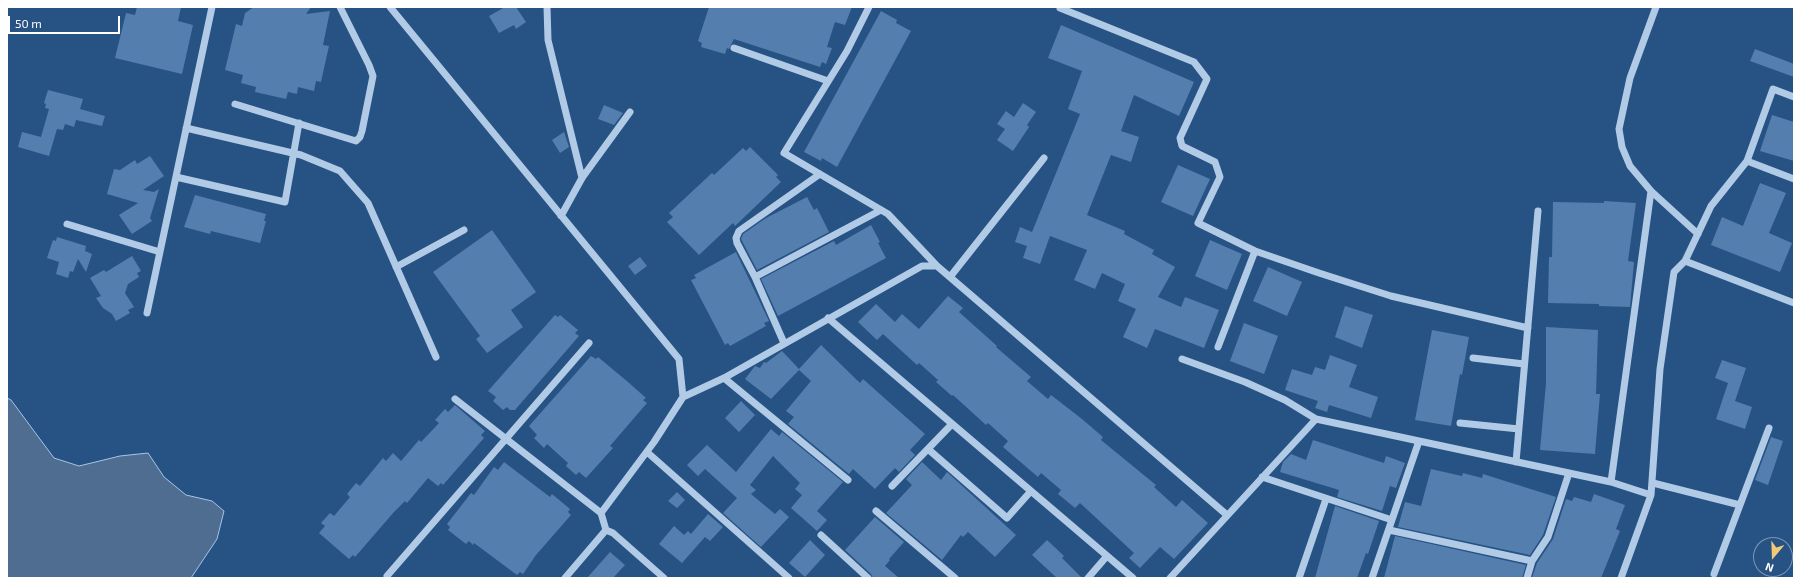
<!DOCTYPE html>
<html>
<head>
<meta charset="utf-8">
<style>
	body { margin:0 }
	#map { position:relative; width:1801px; height:585px; overflow:hidden; background:#275284; font-family:"Exo 2",sans-serif }
	canvas { display:block }
	.frame { position:absolute; inset:0; border:8px solid #fff; pointer-events:none }
	.north { position:absolute; left:1753px; top:537px; width:40px; height:40px; box-sizing:border-box; background:#275284; border:1px solid #7d97b5; border-radius:50%; rotate:199deg; font-size:11px; font-weight:700; line-height:16px; text-align:center; color:#fff }
	.north::after { content:''; display:block; margin:auto; width:14px; height:18px; background:#f0ca77; clip-path:polygon(50% 0,100% 100%,50% 72%,0 100%) }
	.scale { position:absolute; left:8px; top:16px; width:112px; height:18px; box-sizing:border-box; border:2px solid #fff; border-top:0; padding-left:5px; font-size:12px; line-height:14px; white-space:nowrap; color:#fff; -webkit-text-stroke:3px #275284; paint-order:stroke }
</style>
</head>
<body>
<div id="map">
<canvas width="1801" height="585"></canvas>
<div class="frame"></div>
<div class="north">N</div>
<div class="scale">50 m</div>
</div>
<script>
const g = document.querySelector('canvas').getContext('2d');
g.lineJoin = 'round';
function fillPath(path, color) {
  g.fillStyle = color;
  g.fill(path, 'evenodd');
}
function poly(rows) {
  const path = new Path2D();
  for (const r of rows) {
    path.moveTo(r[0], r[1]);
    for (let i = 2; i < r.length; i += 2) path.lineTo(r[i], r[i + 1]);
  }
  return path;
}
function strokePath(path, color, width, dash) {
  g.strokeStyle = color;
  g.lineWidth = width;
  g.lineCap = dash ? 'butt' : 'round';
  g.setLineDash(dash || []);
  g.stroke(path);
}
const water = poly([
	[7,398,11,400,54,458,79,466,120,456,148,453,164,477,186,495,212,501,224,511,217,539,191,578,7,578,7,398]
]);
fillPath(water, '#4e6d90');
strokePath(water, '#a6c6e8', 1);
fillPath(poly([
	[137,7,181,7,178,21,193,25,182,74,115,58,126,13,135,15],
	[254,7,311,7,306,14,330,11,323,45,329,46,321,82,316,81,314,91,298,87,297,94,288,92,286,99,255,92,256,87,241,83,243,75,225,70,236,24,242,26,245,13],
	[505,7,516,7,526,22,516,29,514,25,499,33,489,16],
	[709,7,852,7,845,25,835,22,827,47,832,48,826,64,822,62,820,67,734,39,729,49,727,48,725,54,701,47,702,43,698,41],
	[881,11,897,20,896,23,911,31,837,167,822,158,821,161,804,152],
	[1061,25,1194,82,1179,116,1134,95,1121,131,1139,137,1131,162,1111,155,1087,215,1125,231,1124,234,1154,250,1152,254,1175,267,1158,297,1181,307,1185,297,1219,310,1204,348,1155,329,1147,348,1123,337,1136,309,1118,301,1125,284,1102,273,1095,289,1074,280,1087,250,1050,236,1040,264,1023,258,1027,246,1015,242,1020,227,1032,232,1080,114,1068,109,1082,71,1048,58],
	[1755,49,1794,64,1794,77,1750,61],
	[48,90,83,99,80,109,105,116,102,126,76,120,74,127,65,124,63,130,57,129,49,156,18,147,22,132,41,137,49,109,45,108,46,104,44,103],
	[1023,103,1036,112,1027,125,1029,127,1013,151,997,140,1005,129,997,124,1006,111,1014,117],
	[604,105,623,113,614,125,598,119],
	[1772,115,1794,122,1794,161,1760,151],
	[564,132,569,147,560,153,552,140],
	[750,147,778,175,776,177,781,182,735,226,733,223,699,255,667,222,673,217,669,213,712,173,714,175,743,148,746,151],
	[150,156,164,176,143,190,154,192,159,189,150,218,152,221,132,234,119,215,138,203,107,194,114,169,120,170,135,160,137,164],
	[1178,165,1210,179,1193,216,1161,202],
	[1760,183,1786,193,1769,233,1792,243,1780,272,1711,245,1722,217,1743,226],
	[195,195,266,214,264,221,266,221,260,243,211,231,210,234,184,227],
	[807,197,814,210,817,208,829,232,757,270,741,239,743,234,766,218],
	[1604,201,1636,203,1628,261,1634,262,1630,307,1599,306,1599,304,1548,303,1549,257,1552,257,1553,202,1604,203],
	[871,225,880,242,878,243,886,258,778,316,761,279,834,241,836,245],
	[492,230,536,292,511,310,523,327,487,353,476,339,480,336,433,272],
	[57,237,86,246,85,251,92,254,86,272,78,259,73,272,70,271,68,278,56,274,59,262,47,258,53,240,56,241],
	[1210,240,1242,254,1227,290,1195,276],
	[736,252,769,321,764,323,766,326,730,346,728,343,725,345,691,280,696,278,694,275],
	[132,256,141,271,137,273,139,277,128,284,125,293,134,307,128,310,130,313,116,321,112,314,103,308,96,298,101,296,90,278,104,270,106,272],
	[640,257,647,266,635,275,628,266],
	[1268,267,1302,282,1287,316,1253,301],
	[948,296,963,308,959,312,997,346,996,347,1031,377,1027,381,1048,399,1051,395,1082,419,1103,437,1101,440,1156,485,1154,487,1176,507,1182,500,1208,523,1174,559,1160,547,1140,568,1129,558,1134,553,1080,503,1075,508,1058,494,1061,490,1041,473,1038,477,1003,447,1008,441,988,423,986,425,953,395,952,396,936,382,938,380,919,363,917,365,883,334,877,340,858,322,876,304,895,322,902,314,919,329],
	[1345,306,1373,315,1362,348,1335,337],
	[555,315,558,317,560,315,578,330,575,333,579,336,515,410,510,410,507,407,503,410,493,401,496,397,488,391],
	[1244,323,1278,336,1264,374,1230,361],
	[1546,327,1598,330,1596,394,1600,394,1595,454,1540,450,1546,383],
	[1432,330,1469,337,1462,375,1460,374,1451,426,1415,420],
	[821,345,860,383,863,379,925,434,910,450,915,455,899,472,895,468,875,489,853,469,849,474,788,424,794,417,786,411,811,381,799,370,771,399,745,379,755,366,760,368,764,362,766,363,782,351,799,369],
	[1330,355,1357,365,1349,387,1378,397,1371,418,1329,405,1327,412,1315,408,1318,401,1285,390,1292,369,1312,375,1315,367,1325,370],
	[591,356,596,359,598,357,628,382,646,398,643,400,647,403,610,446,613,448,586,478,579,472,576,475,566,466,568,463,547,444,544,448,534,438,537,435,529,426],
	[1722,360,1746,368,1735,401,1752,407,1745,429,1716,419,1728,383,1715,378],
	[741,401,755,415,739,432,725,418],
	[455,405,485,431,481,435,484,438,443,485,441,483,438,486,428,478,407,503,405,501,394,512,355,557,353,555,349,559,319,533,325,526,321,523,330,513,334,516,350,497,347,494,356,483,360,486,383,458,386,461,393,453,401,461,419,440,421,442,439,423,435,420,445,409,448,412],
	[771,429,779,436,782,432,843,482,817,511,827,520,817,531,791,508,802,495,795,489,800,483,773,456,750,485,756,490,751,494,775,514,780,509,789,517,761,547,723,513,737,498,705,469,698,476,687,465,707,445,736,472],
	[1771,437,1783,441,1768,485,1755,480],
	[1313,440,1384,463,1386,456,1405,463,1396,488,1390,486,1382,511,1337,497,1339,490,1280,472,1283,462,1291,454,1306,460],
	[504,462,550,497,552,494,570,509,568,512,571,515,536,555,523,574,520,572,517,575,474,543,473,545,469,541,466,544,448,530,450,527,447,524,471,493,474,495,494,467,498,470],
	[922,462,941,480,947,472,1016,535,995,557,968,532,963,537,961,535,942,560,886,513,912,485,906,479],
	[1431,469,1462,476,1463,473,1482,478,1483,474,1556,497,1543,535,1530,555,1398,527,1405,502,1421,506],
	[677,492,685,500,677,508,668,501],
	[1594,494,1625,505,1616,529,1620,531,1601,578,1532,578,1537,563,1553,539,1566,499,1572,501,1574,497,1591,502],
	[1335,506,1379,521,1368,554,1366,553,1357,578,1315,578],
	[708,514,723,527,710,541,705,537,682,563,659,544,674,526,684,535,688,531,691,534],
	[875,517,904,542,889,559,890,560,885,566,899,578,873,578,871,574,845,550],
	[1395,536,1526,565,1522,578,1384,578],
	[810,540,825,555,805,577,789,563],
	[1047,540,1064,556,1062,558,1082,578,1057,578,1032,555],
	[610,552,625,565,613,578,587,578]
]), '#547eae');
strokePath(poly([
	[390,7,679,359,683,397,654,442,601,513,606,530,613,533,664,578],
	[547,7,548,40,582,178],
	[869,7,847,51,784,153,888,214,937,266],
	[1656,7,1630,78,1619,129,1622,147,1630,166,1651,191,1698,234],
	[1060,8,1194,62,1207,79,1180,138,1182,146,1215,162,1220,177,1198,223,1255,251,1319,273,1391,296,1528,328],
	[734,48,828,81],
	[235,104,356,141,360,137,362,131,373,76,369,65,340,7],
	[186,128,301,155,340,171,368,203,436,357],
	[1747,161,1773,89,1794,97],
	[176,177,285,202,299,123],
	[561,216,582,178,630,112],
	[67,224,160,252],
	[1685,261,1711,206,1747,161,1794,179],
	[396,267,464,230],
	[755,277,881,210],
	[950,277,1044,158],
	[147,313,212,7],
	[828,318,1133,578],
	[784,343,755,277,737,243,736,238,739,231,820,174],
	[1218,347,1255,251],
	[1473,358,1524,364],
	[1182,359,1245,382,1285,400,1316,419],
	[724,378,848,480],
	[683,397,724,378,922,266,937,266,1227,515],
	[455,399,601,513],
	[1460,423,1519,429],
	[928,449,1007,518,1031,491],
	[647,452,789,578],
	[1516,462,1538,211],
	[1262,477,1392,520],
	[1611,482,1651,191],
	[1653,483,1740,505],
	[892,486,952,424],
	[876,511,955,578],
	[1389,530,1532,561],
	[821,535,868,578],
	[1714,574,1769,428],
	[387,576,589,343],
	[565,578,606,530],
	[1088,578,1107,556],
	[1170,578,1316,419,1611,482,1651,495],
	[1299,578,1326,499],
	[1372,578,1419,441],
	[1527,578,1532,561,1548,537,1569,473],
	[1621,578,1651,495,1660,369,1674,272,1685,261,1794,303]
]), '#b1cbe7', 7);
</script>
</body>
</html>
